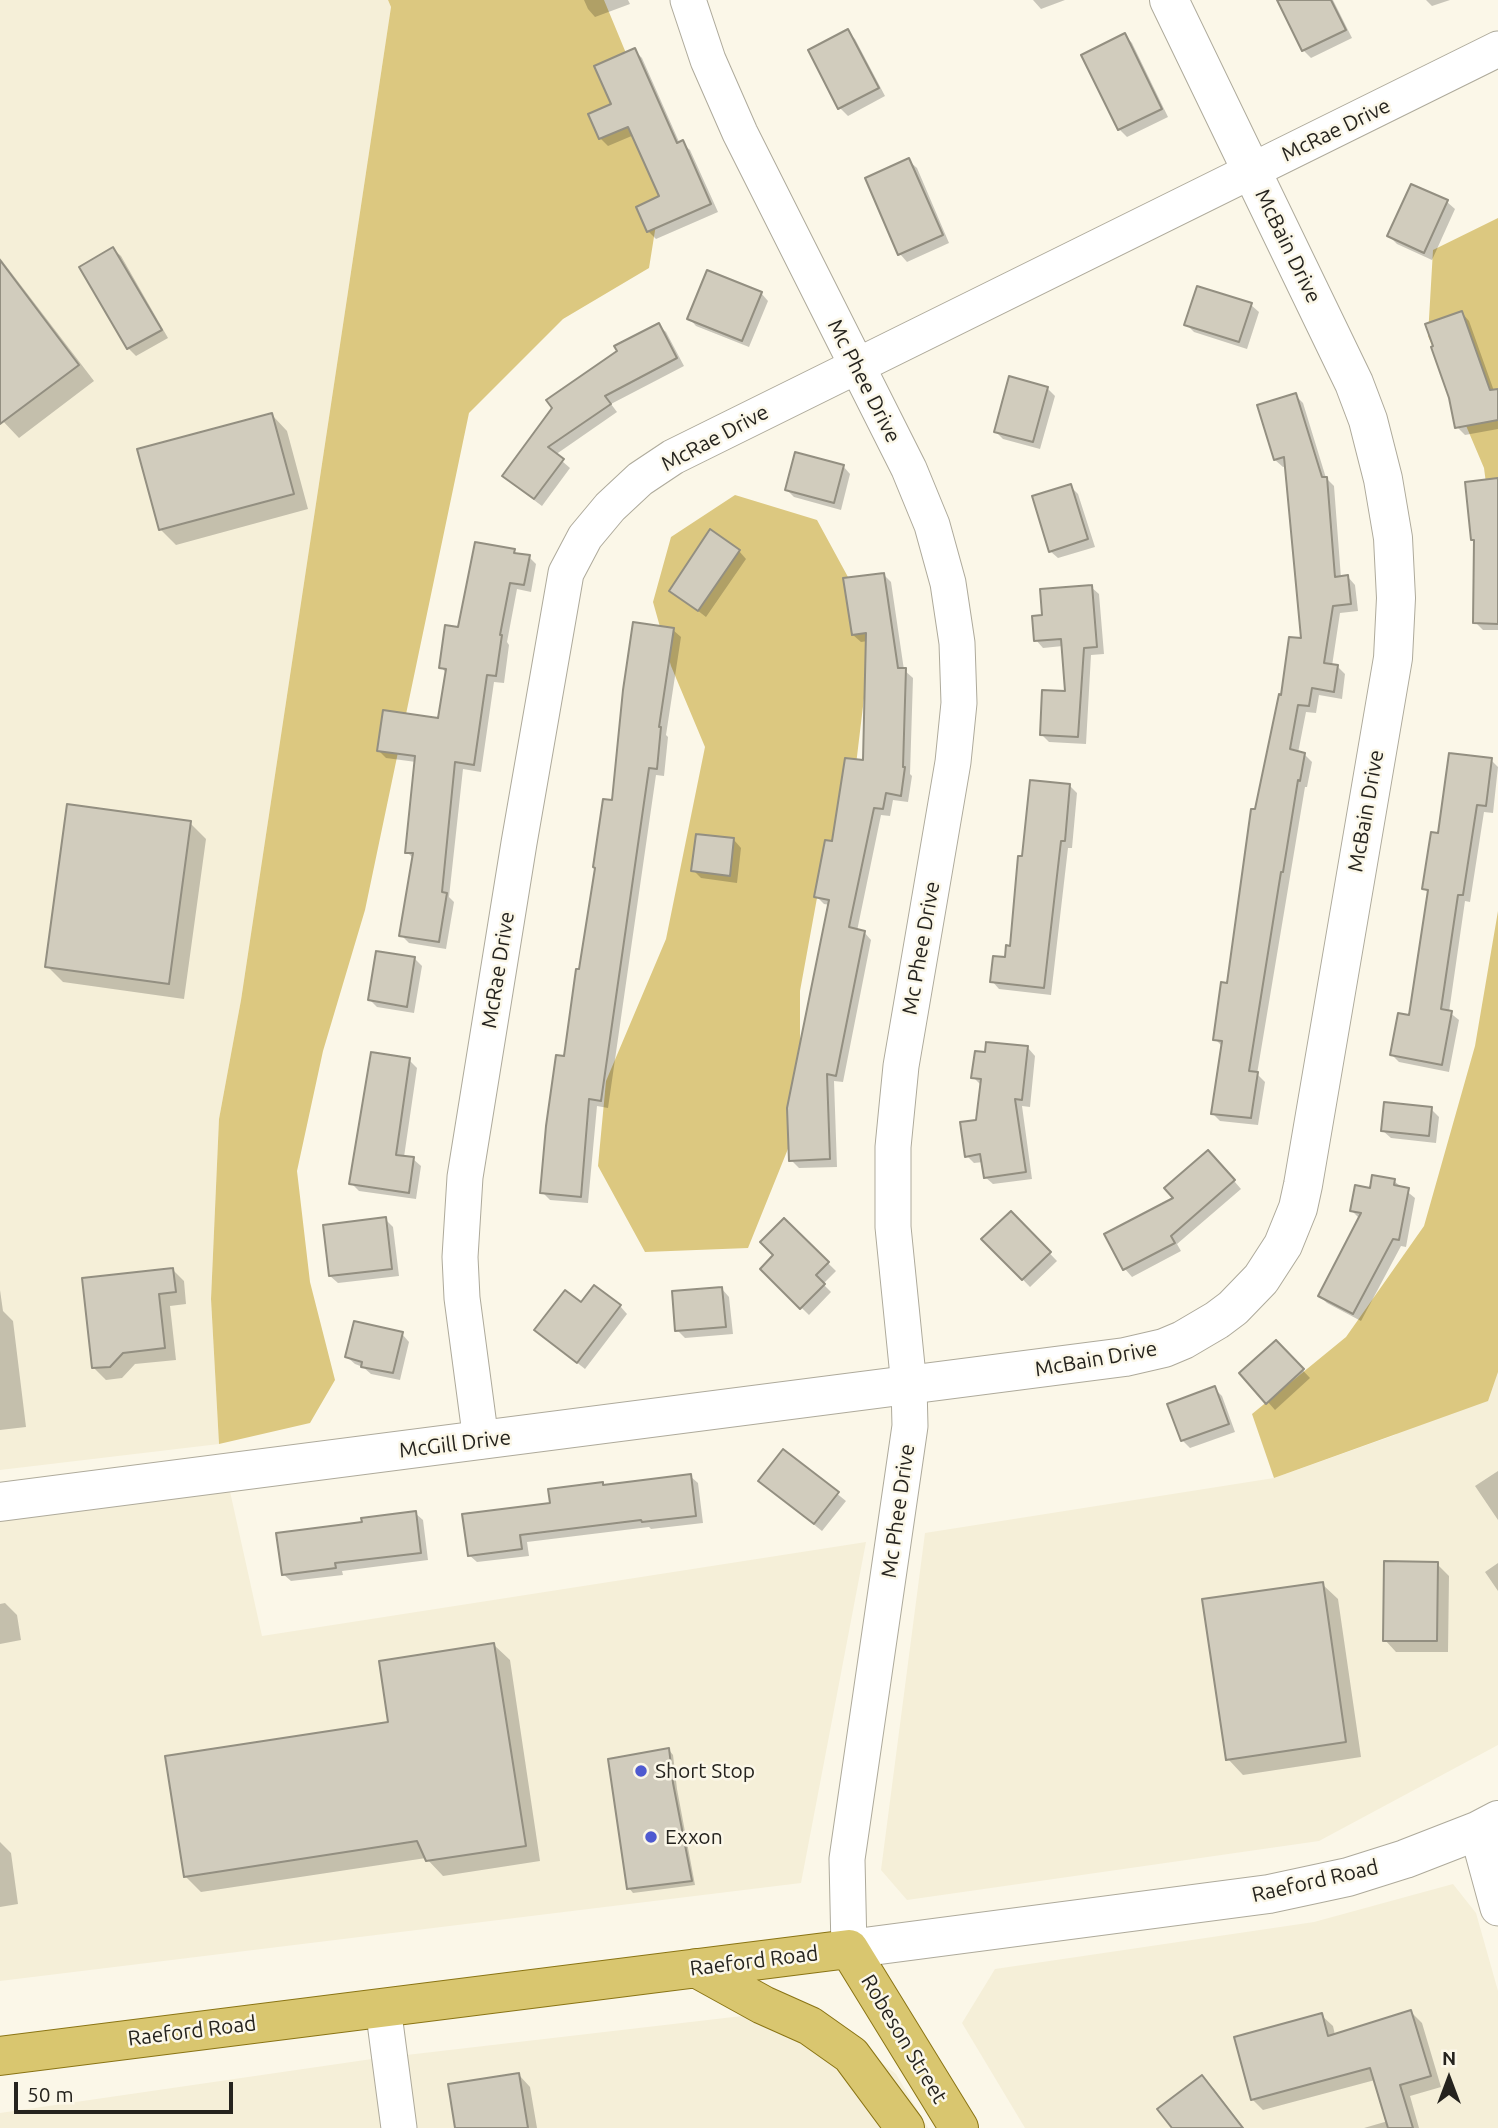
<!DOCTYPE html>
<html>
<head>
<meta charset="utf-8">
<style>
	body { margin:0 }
	#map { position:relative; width:1498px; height:2128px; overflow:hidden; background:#fbf7e8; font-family:Ubuntu,sans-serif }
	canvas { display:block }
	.north { position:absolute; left:1414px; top:2044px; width:70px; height:70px; -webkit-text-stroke:5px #fbf7e8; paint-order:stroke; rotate:0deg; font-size:19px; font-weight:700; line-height:28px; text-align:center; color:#25231e }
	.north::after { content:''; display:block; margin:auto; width:24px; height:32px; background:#25231e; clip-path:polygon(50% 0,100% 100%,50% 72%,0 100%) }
	.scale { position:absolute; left:14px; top:2082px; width:219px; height:32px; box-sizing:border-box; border:4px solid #25231e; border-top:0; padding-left:9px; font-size:21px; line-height:24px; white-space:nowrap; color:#25231e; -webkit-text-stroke:5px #fbf7e8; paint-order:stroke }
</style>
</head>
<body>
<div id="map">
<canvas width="1498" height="2128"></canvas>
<div class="north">N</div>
<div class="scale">50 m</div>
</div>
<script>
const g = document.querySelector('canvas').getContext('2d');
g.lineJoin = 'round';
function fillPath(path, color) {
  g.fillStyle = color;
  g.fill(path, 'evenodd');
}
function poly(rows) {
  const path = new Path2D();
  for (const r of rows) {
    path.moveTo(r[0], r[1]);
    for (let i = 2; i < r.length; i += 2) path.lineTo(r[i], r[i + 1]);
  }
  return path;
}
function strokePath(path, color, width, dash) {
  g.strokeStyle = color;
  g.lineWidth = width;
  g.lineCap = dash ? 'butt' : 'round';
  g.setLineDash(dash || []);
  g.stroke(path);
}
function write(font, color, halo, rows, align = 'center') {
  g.font = font + ' Ubuntu,sans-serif';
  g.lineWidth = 5;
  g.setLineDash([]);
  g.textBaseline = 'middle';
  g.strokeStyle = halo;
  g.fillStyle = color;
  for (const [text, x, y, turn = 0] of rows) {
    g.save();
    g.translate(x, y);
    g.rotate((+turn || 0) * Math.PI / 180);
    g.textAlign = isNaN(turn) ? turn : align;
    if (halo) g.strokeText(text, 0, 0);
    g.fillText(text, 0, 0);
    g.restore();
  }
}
fillPath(poly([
	[0,0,388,0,391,7,241,1000,219,1119,211,1299,219,1444,0,1470],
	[1498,1328,1498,1745,1319,1841,907,1900,881,1870,925,1533,1274,1478,1395,1435],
	[229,1487,262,1636,866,1542,801,1883,0,1981,0,1519],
	[1453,1884,1476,1913,1498,1991,1498,2128,1025,2128,962,2023,995,1969,1314,1922],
	[811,2008,896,2074,928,2128,0,2128,0,2113,372,2059]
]), '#f5efd8');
fillPath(poly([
	[388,0,604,0,628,58,662,187,649,268,563,319,469,413,365,910,323,1051,297,1171,310,1282,335,1380,310,1423,219,1444,211,1299,219,1119,241,1000,391,7],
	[1498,218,1498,574,1484,468,1428,336,1433,250],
	[735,495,817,520,873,623,855,773,821,876,800,991,800,1119,748,1248,645,1252,598,1166,606,1081,666,939,705,747,671,666,653,602,671,537],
	[1498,911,1498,1372,1488,1401,1274,1478,1252,1414,1346,1337,1424,1226,1475,1046]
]), '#dcc880');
fillPath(poly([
	[584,0,628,0,630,4,595,17,588,9],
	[1033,0,1065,0,1041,9],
	[1279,0,1333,0,1352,38,1311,58,1303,50],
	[1426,0,1450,0,1432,6],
	[848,32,855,39,885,96,848,116,840,108,810,51],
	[1125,35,1132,43,1168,117,1127,137,1119,129],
	[634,50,642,58,680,144,682,143,690,150,718,212,656,239,648,231,661,197,634,135,608,146,600,138,590,115,613,105],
	[909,161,917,168,949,243,907,262,900,254],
	[1411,186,1447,202,1455,209,1432,260,1397,244,1389,236],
	[113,249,121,256,168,338,136,356,128,348,82,267],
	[0,258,94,381,19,438,0,418],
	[761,293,768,301,749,347,696,326,689,318],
	[1251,305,1259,312,1247,349,1194,332,1186,324],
	[1462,313,1469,321,1494,391,1498,390,1498,429,1465,435,1457,427],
	[658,325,666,332,684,366,611,404,617,412,555,455,570,468,542,506,511,483,504,475],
	[1047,388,1055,396,1040,449,1003,439,995,431],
	[1295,395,1303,403,1326,478,1334,486,1341,578,1348,577,1355,585,1358,611,1340,613,1332,666,1338,667,1345,674,1342,699,1319,695,1316,713,1306,712,1298,753,1304,754,1312,762,1307,787,1305,787,1257,1074,1265,1082,1258,1125,1220,1121,1212,1113,1223,1047,1215,1039,1228,985,1256,811,1282,697,1303,641,1287,466,1283,467,1275,460],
	[272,415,287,431,308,509,176,545,160,529],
	[843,466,850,474,841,510,794,497,787,490],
	[1498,480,1498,630,1483,630,1475,622,1476,542,1473,539],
	[1070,486,1078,494,1095,547,1058,558,1050,551],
	[514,551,518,555,529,557,536,564,531,592,517,589,507,642,509,645,504,683,494,682,481,772,463,769,449,897,454,902,446,949,409,943,401,935,414,859,407,852,416,762,386,758,378,750,440,720,447,674,441,667,460,629],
	[739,551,746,559,706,617,671,590],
	[883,574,891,582,904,670,913,678,910,774,912,776,908,802,893,800,890,816,881,815,857,931,864,932,871,940,843,1082,834,1081,837,1167,799,1168,791,1160,830,905,824,904,816,896,833,843,864,762,868,641,861,642,853,635],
	[1091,587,1099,594,1104,654,1091,655,1086,744,1049,742,1041,734,1067,693,1063,646,1043,648,1036,640,1044,616],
	[673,630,681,637,666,735,668,737,664,776,656,775,608,1108,597,1106,588,1203,550,1200,542,1192,580,971,613,802],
	[1491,760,1498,767,1493,813,1484,812,1470,902,1465,901,1449,1012,1459,1020,1449,1072,1399,1062,1392,1055,1411,1017,1429,893,1424,889,1440,835],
	[1070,786,1077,793,1072,848,1068,848,1051,995,999,989,992,981,1011,947,1024,858],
	[190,823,206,839,184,999,63,982,47,966],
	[734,840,741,848,737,883,701,878,693,870],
	[414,958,422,966,414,1013,377,1007,370,1000],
	[1028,1048,1035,1056,1030,1107,1022,1106,1032,1179,993,1184,985,1177,983,1162,974,1163,967,1156,978,1122,982,1086,973,1077],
	[409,1060,417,1068,404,1157,413,1159,421,1166,416,1199,359,1191,351,1183],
	[1431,1109,1439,1117,1436,1143,1391,1138,1383,1131],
	[1216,1160,1241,1189,1177,1244,1181,1251,1132,1277,1125,1269,1175,1198],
	[1394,1181,1415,1198,1406,1247,1401,1246,1361,1321,1327,1303,1320,1296,1360,1219,1352,1211,1371,1190],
	[1011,1213,1057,1261,1030,1287,984,1239],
	[385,1219,393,1227,399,1276,338,1283,330,1276],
	[784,1220,836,1271,823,1284,831,1292,809,1315,762,1269,776,1255],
	[172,1269,184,1281,186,1304,170,1306,176,1360,135,1364,122,1378,106,1380,94,1368],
	[722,1289,729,1297,733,1334,685,1338,677,1330],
	[0,1290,3,1311,13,1321,26,1427,0,1430],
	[582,1304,620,1306,627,1314,585,1369,536,1330],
	[402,1334,409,1342,400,1380,371,1374,363,1367,355,1364,347,1357],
	[1276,1342,1310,1378,1275,1410,1268,1402],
	[1215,1389,1222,1396,1235,1432,1190,1448,1182,1440],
	[784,1451,846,1501,822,1531,768,1488],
	[1498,1471,1498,1520,1475,1486],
	[690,1476,698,1483,703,1523,651,1529,649,1527,527,1542,529,1556,477,1562,469,1555,552,1505,602,1484,605,1486],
	[415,1513,423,1520,428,1560,342,1571,343,1575,291,1581,283,1574,364,1523],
	[1498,1563,1498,1591,1485,1572],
	[1437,1564,1449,1576,1448,1652,1396,1652,1385,1640],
	[1322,1584,1338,1599,1361,1757,1243,1775,1228,1759],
	[5,1603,17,1615,21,1640,0,1644,0,1604],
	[494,1645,510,1660,540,1861,443,1876,426,1858,201,1892,186,1877],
	[669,1750,673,1755,677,1789,695,1885,633,1893,629,1888],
	[0,1842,11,1853,18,1904,0,1907],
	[1411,2012,1422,2023,1441,2087,1410,2096,1419,2128,1364,2128,1388,2121,1375,2080,1263,2110,1252,2099,1321,2015,1333,2026,1335,2035],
	[519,2075,530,2087,537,2128,457,2128],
	[1202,2077,1214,2089,1244,2128,1174,2128]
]), '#0003');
const building = poly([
	[1277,0,1331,0,1346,30,1302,51,1277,0],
	[848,29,879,88,838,109,808,50,848,29],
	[1125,33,1162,109,1118,130,1081,55,1125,33],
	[635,48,677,143,683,140,711,204,647,232,636,207,659,196,628,127,599,139,588,114,611,104,594,66,635,48],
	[909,158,943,235,898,255,865,178,909,158],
	[1411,184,1448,200,1424,253,1387,236,1411,184],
	[113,247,162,330,127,349,79,267,113,247],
	[0,260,79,365,0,424,0,260],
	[707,270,762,292,742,341,687,319,707,270],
	[1197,286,1252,303,1239,342,1184,325,1197,286],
	[1462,311,1490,390,1498,389,1498,420,1455,428,1449,398,1431,347,1433,346,1425,324,1462,311],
	[659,323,677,358,605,396,611,404,548,447,564,459,534,499,502,476,552,408,546,400,617,351,614,346,659,323],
	[1009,376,1048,387,1033,442,994,432,1009,376],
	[1296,393,1322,477,1327,477,1335,577,1348,575,1351,604,1333,606,1324,663,1338,665,1334,692,1312,688,1309,706,1298,705,1290,749,1305,753,1300,781,1298,780,1283,872,1281,872,1249,1071,1258,1072,1251,1118,1211,1114,1222,1041,1213,1040,1221,982,1227,983,1251,809,1255,809,1279,694,1281,695,1289,637,1301,638,1284,457,1274,460,1257,405,1296,393],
	[272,413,294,494,159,530,137,449,272,413],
	[795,452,844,465,834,503,785,490,795,452],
	[1498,478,1498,624,1473,623,1474,540,1471,540,1465,482,1498,478],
	[1071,484,1088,539,1049,552,1032,496,1071,484],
	[710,529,740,550,698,611,669,591,710,529],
	[475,542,515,549,514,553,530,555,524,585,510,583,500,635,502,635,496,676,487,675,474,765,455,762,442,892,447,893,439,942,399,936,413,853,405,853,415,756,377,751,383,710,438,718,446,669,439,668,445,625,458,627,475,542],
	[884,573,898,668,906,668,903,767,905,767,901,796,886,793,883,809,874,808,849,927,865,931,836,1076,827,1074,830,1159,789,1161,787,1108,829,900,814,897,825,840,832,841,845,758,863,760,866,633,852,635,843,578,884,573],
	[1092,585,1097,647,1084,648,1078,737,1040,735,1042,690,1065,691,1061,639,1034,641,1032,616,1042,615,1040,589,1092,585],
	[633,622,674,628,659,727,661,727,657,769,649,768,601,1101,589,1099,581,1197,540,1193,546,1126,556,1055,564,1056,576,969,579,969,595,868,593,867,603,799,612,800,623,690,633,622],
	[1449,753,1492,758,1486,806,1477,805,1463,895,1458,895,1441,1009,1452,1011,1442,1065,1390,1055,1398,1013,1409,1015,1428,890,1422,889,1431,832,1438,833,1449,753],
	[1030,780,1070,784,1065,841,1061,841,1044,988,990,982,993,956,1005,957,1006,945,1010,946,1018,856,1022,856,1030,780],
	[67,804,191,821,169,984,45,967,67,804],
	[696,834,734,838,730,876,691,871,696,834],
	[376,951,415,957,407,1007,368,1000,376,951],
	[986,1042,1028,1046,1022,1100,1015,1099,1026,1172,984,1178,980,1154,965,1157,960,1122,976,1120,981,1079,971,1078,975,1051,985,1052,986,1042],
	[371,1052,410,1058,396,1155,414,1157,409,1193,349,1184,371,1052],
	[1384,1102,1432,1107,1429,1136,1381,1131,1384,1102],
	[1208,1150,1235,1180,1171,1236,1175,1243,1123,1270,1104,1234,1173,1198,1164,1188,1208,1150],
	[1372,1175,1395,1179,1394,1185,1409,1188,1399,1240,1393,1239,1353,1314,1318,1296,1361,1213,1350,1211,1355,1185,1370,1188,1372,1175],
	[1011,1211,1051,1252,1022,1280,981,1239,1011,1211],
	[386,1217,392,1269,329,1276,323,1225,386,1217],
	[784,1218,829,1262,816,1275,825,1284,800,1309,760,1269,773,1255,760,1242,784,1218],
	[173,1268,176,1292,159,1294,165,1348,123,1353,110,1367,92,1368,82,1278,173,1268],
	[594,1285,621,1305,577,1363,534,1330,565,1290,581,1302,594,1285],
	[722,1287,726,1327,675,1331,672,1291,722,1287],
	[354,1321,403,1332,393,1373,361,1367,362,1362,345,1357,354,1321],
	[1276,1340,1304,1369,1266,1404,1239,1373,1276,1340],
	[1215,1386,1229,1424,1181,1441,1167,1404,1215,1386],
	[783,1449,839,1492,814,1524,758,1481,783,1449],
	[691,1474,696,1516,642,1522,641,1520,520,1535,522,1549,468,1556,462,1514,550,1503,548,1489,603,1482,603,1485,691,1474],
	[416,1511,421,1553,335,1563,336,1568,282,1575,276,1533,362,1522,361,1518,416,1511],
	[1384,1561,1438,1562,1437,1641,1383,1641,1384,1561],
	[1323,1582,1346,1742,1226,1760,1202,1599,1323,1582],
	[494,1643,526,1846,426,1861,417,1841,184,1877,165,1756,388,1722,379,1661,494,1643],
	[669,1748,673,1783,692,1881,627,1889,608,1759,669,1748],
	[1411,2010,1431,2076,1400,2085,1413,2128,1388,2128,1370,2068,1251,2100,1234,2037,1322,2013,1328,2036,1411,2010],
	[519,2073,528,2128,455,2128,448,2084,519,2073],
	[1202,2075,1243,2128,1172,2128,1157,2109,1202,2075]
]);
fillPath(building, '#d1ccbd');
strokePath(building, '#938f81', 2);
const street = poly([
	[688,0,708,60,740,133,909,469,932,525,948,583,957,643,959,703,953,762,901,1066,893,1147,893,1227,909,1386,910,1426,847,1859,849,1949],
	[481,1441,462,1298,460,1257,465,1177,519,843,566,573,585,537,610,507,640,479,673,457,1498,49],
	[1477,1831,1498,1908],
	[383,2007,399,2128]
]);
const secondary = poly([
	[0,1502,1125,1357,1164,1348,1183,1340,1217,1320,1233,1308,1261,1279,1283,1245,1298,1208,1303,1185,1393,658,1396,598,1393,538,1383,479,1368,420,1354,383,1169,0],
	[849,1949,1269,1894,1348,1877,1405,1859,1477,1831,1498,1820]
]);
const primary = poly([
	[696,1968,763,2005,810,2026,851,2055,905,2128],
	[0,2056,849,1949,959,2128]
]);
strokePath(street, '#aeaa9b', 37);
strokePath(secondary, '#aeaa9b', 40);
strokePath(primary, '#8a7414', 40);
strokePath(street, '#fff', 35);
strokePath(secondary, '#fff', 38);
strokePath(primary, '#d9c66f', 38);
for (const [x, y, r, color] of [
	[641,1771,7,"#4f5ad0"],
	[651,1837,7,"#4f5ad0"]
]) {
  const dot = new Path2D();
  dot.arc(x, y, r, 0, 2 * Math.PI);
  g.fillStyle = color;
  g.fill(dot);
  strokePath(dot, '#fbf7e8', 2.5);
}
write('21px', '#25231e', '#fbf7e8', [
	["McRae Drive",1336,130,-26],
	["McBain Drive",1288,246,64],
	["Mc Phee Drive",864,381,63],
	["McRae Drive",715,438,-28],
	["McBain Drive",1366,811,-80],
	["Mc Phee Drive",921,948,-80],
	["McRae Drive",498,970,-81],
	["McBain Drive",1096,1359,-10],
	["McGill Drive",455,1444,-7],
	["Mc Phee Drive",898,1511,-82],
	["Raeford Road",1315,1881,-13],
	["Raeford Road",754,1961,-7],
	["Raeford Road",192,2031,-7],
	["Robeson Street",904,2039,59]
]);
write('21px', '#25231e', '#fbf7e8', [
	["Short Stop",655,1771],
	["Exxon",665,1837]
], 'left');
</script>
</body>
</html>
